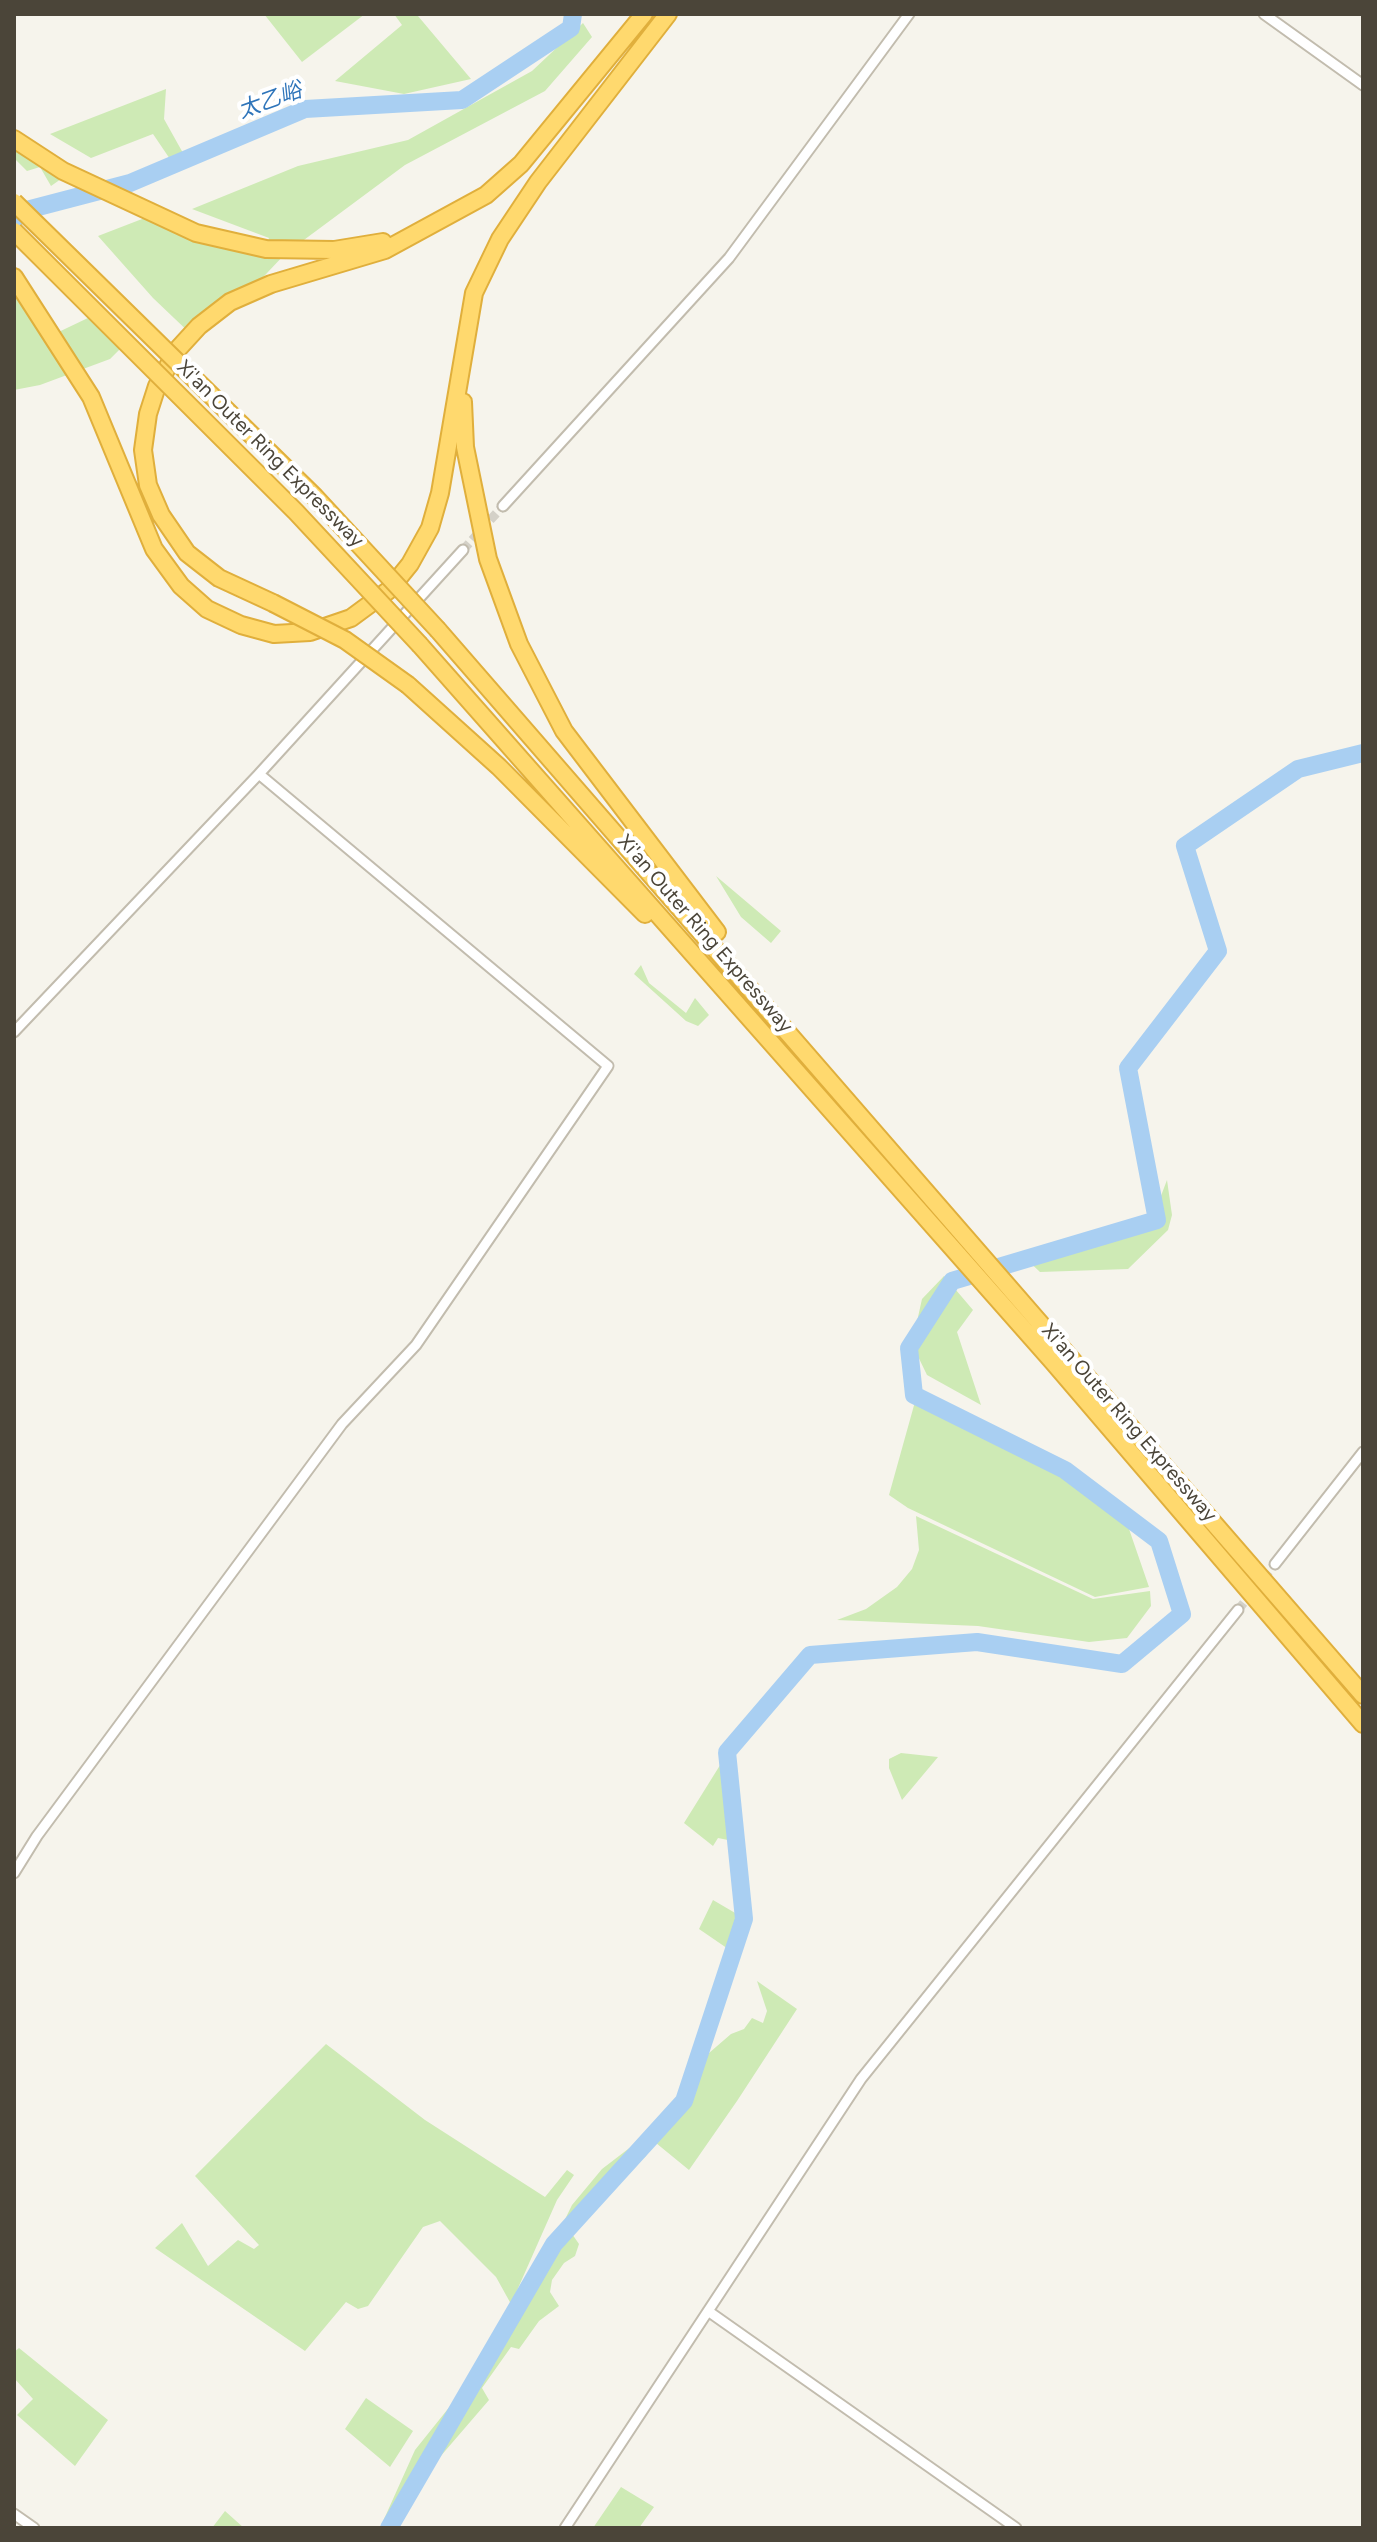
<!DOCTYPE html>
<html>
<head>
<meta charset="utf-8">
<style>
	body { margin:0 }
	#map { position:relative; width:1377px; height:2542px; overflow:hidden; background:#f6f4ec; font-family:Figtree,sans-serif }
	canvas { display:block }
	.frame { position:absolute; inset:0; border:16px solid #4b4539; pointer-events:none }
</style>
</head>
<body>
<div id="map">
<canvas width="1377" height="2542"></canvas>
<div class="frame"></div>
</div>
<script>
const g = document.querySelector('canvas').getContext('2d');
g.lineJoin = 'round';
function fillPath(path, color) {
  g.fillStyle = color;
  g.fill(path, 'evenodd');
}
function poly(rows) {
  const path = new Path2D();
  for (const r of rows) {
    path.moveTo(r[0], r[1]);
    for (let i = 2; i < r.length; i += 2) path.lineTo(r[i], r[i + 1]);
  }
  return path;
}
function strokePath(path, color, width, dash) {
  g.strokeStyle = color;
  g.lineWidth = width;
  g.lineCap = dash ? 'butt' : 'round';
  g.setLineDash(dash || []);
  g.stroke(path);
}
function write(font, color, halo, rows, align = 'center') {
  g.font = font + ' Figtree,"Noto Sans SC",sans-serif';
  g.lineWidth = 8;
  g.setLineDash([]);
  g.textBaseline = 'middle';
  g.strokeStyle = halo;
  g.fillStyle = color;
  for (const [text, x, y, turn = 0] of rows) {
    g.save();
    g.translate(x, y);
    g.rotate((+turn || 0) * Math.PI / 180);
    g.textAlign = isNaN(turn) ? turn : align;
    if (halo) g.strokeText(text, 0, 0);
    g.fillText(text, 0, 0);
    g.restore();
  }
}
fillPath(poly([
	[264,14,365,14,302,62],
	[394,14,420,14,418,16,471,79,404,94,335,81,402,25],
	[583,23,592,37,545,91,405,165,285,254,232,310,195,338,153,298,98,236,155,214,263,252,269,238,192,209,298,166,408,140,532,71],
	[166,89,164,119,188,162,172,162,153,134,91,158,50,134],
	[14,148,71,172,51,186,40,167,27,171,14,158],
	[14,290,46,338,90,317,121,348,110,359,40,385,14,390],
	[716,876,781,931,771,943,741,917],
	[641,965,649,983,686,1013,695,998,709,1015,698,1026,686,1021,634,974],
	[1167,1180,1172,1215,1168,1230,1128,1269,1040,1272,1022,1255,1088,1249,1130,1236,1156,1209],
	[944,1276,973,1310,957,1332,981,1405,927,1375,912,1344,922,1299],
	[918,1391,976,1431,1110,1498,1129,1529,1149,1587,1095,1597,908,1508,889,1495],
	[916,1516,1093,1599,1150,1591,1151,1606,1127,1638,1089,1642,978,1626,837,1620,866,1609,897,1587,912,1569,919,1550],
	[901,1753,938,1757,902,1800,889,1768,889,1759],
	[727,1754,733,1841,718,1838,713,1846,684,1823],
	[713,1900,742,1917,737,1955,699,1929],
	[757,1981,797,2009,737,2101,689,2170,656,2143,645,2157,589,2199,570,2231,579,2244,575,2256,564,2263,552,2280,550,2292,559,2306,539,2321,519,2349,511,2347,482,2388,489,2400,427,2472,393,2528,380,2528,415,2450,511,2330,572,2205,602,2169,679,2110,709,2053,731,2034,744,2029,752,2018,763,2023,767,2011],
	[326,2044,425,2120,545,2197,567,2170,574,2175,557,2200,511,2304,496,2277,440,2221,423,2227,368,2306,358,2309,346,2302,305,2351,155,2248,182,2223,208,2266,238,2240,254,2249,259,2245,195,2176],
	[19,2348,108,2420,75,2466,17,2415,33,2399,14,2378,14,2352],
	[366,2398,413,2431,390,2467,345,2429],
	[621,2487,654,2507,639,2528,593,2528],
	[225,2511,244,2528,212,2528]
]), '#ceeab5');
strokePath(poly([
	[14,221,19,212,130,183,305,109,462,100,571,28,573,14],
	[389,2528,554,2244,684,2101,744,1919,727,1752,810,1655,977,1642,1122,1664,1182,1614,1159,1541,1065,1470,914,1395,909,1348,952,1281,1157,1220,1128,1068,1218,951,1185,846,1298,769,1363,753]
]), '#a9cff2', 18);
strokePath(poly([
	[463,550,503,506],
	[1238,1610,1275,1564]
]), '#d4d1c8', 9, [9, 4.5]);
const minor = poly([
	[1264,14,1363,85],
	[503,506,729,258,909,14],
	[14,1032,259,774],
	[1275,1564,1363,1452],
	[14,1873,37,1836,342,1424,416,1345,608,1066,259,774,463,550],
	[708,2311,1016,2528],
	[14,2514,34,2528],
	[565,2528,861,2079,1238,1610]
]);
const motorway = poly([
	[14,139,63,171,196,233,266,249,334,250,383,242],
	[14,277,91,397,154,549,181,586,207,609,241,625,274,634,310,632,351,618,389,590,410,564,430,528,440,493,474,293,500,239,538,182,668,14],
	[463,402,465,447,488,559,519,644,564,731,717,932],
	[273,603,219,578,187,553,161,515,148,485,143,450,148,414,157,386,177,350,199,326,230,302,271,284,385,250,486,195,521,164,644,14],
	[438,630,1363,1695],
	[420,645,1053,1362,1363,1724],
	[408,685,499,767,645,914]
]);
strokePath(minor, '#c2bcae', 13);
strokePath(motorway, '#e0af3c', 20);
strokePath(minor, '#fff', 9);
strokePath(motorway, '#ffd96e', 16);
const motorwayBridge = poly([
	[14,202,315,497,438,630],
	[14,231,296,512,420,645],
	[273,603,345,640,408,685]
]);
strokePath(motorwayBridge, '#e0af3c', 20, []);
strokePath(motorwayBridge, '#ffd96e', 16);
write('20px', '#4b4539', '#fff', [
	["Xi'an Outer Ring Expressway",270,454,45],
	["Xi'an Outer Ring Expressway",705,934,49],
	["Xi'an Outer Ring Expressway",1129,1423,49]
]);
write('italic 22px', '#2f75ba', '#fff', [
	["太乙峪",270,101,-20]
]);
</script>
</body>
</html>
